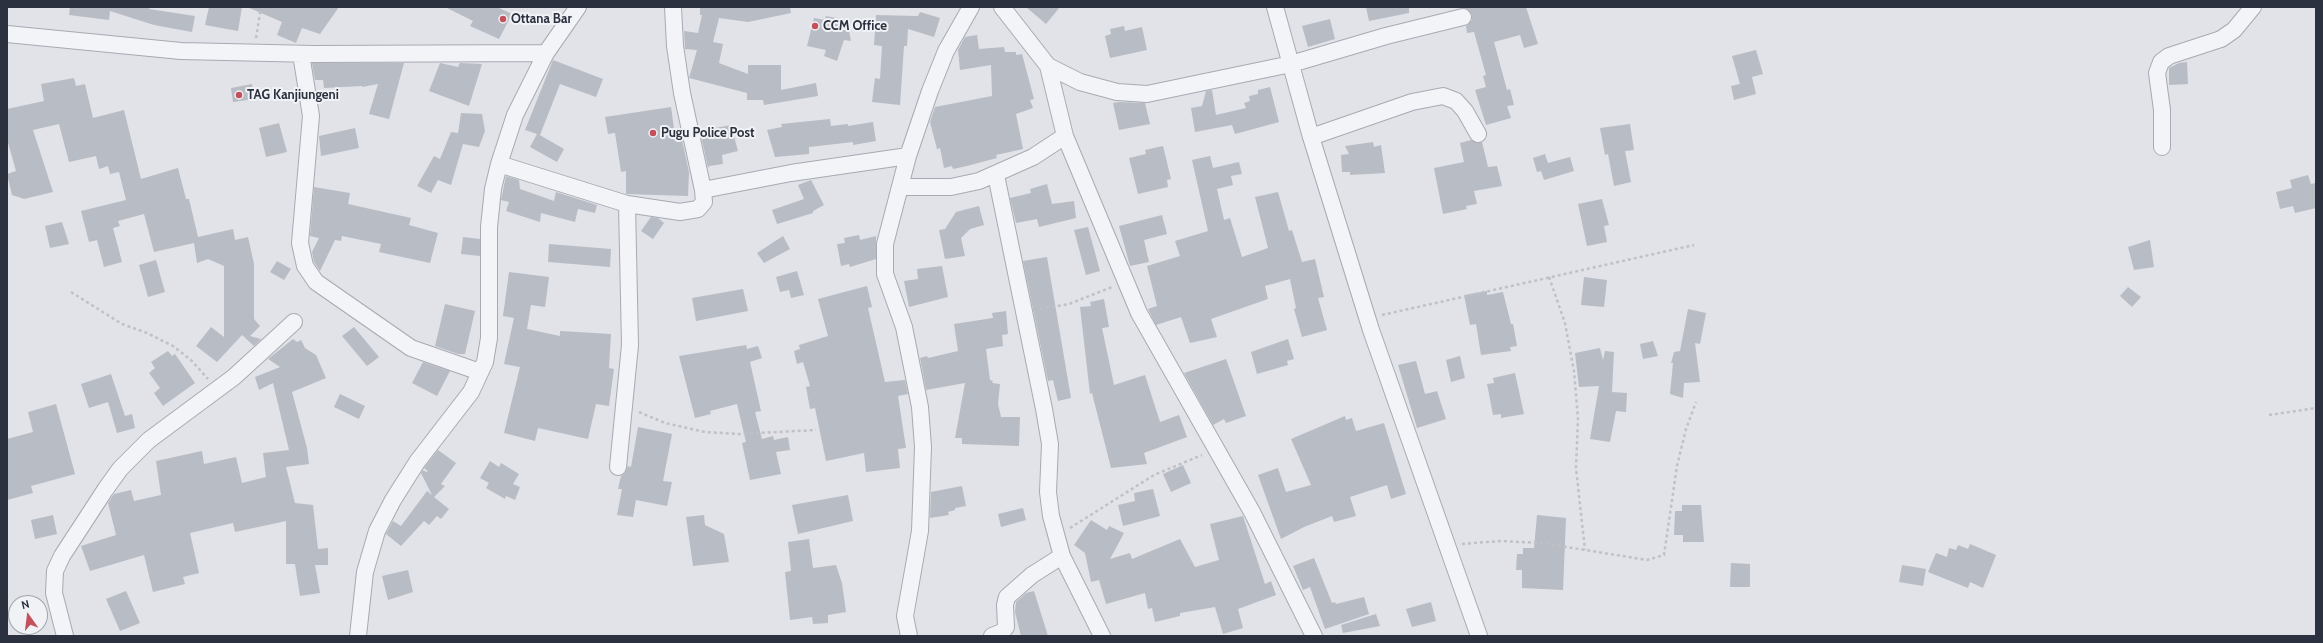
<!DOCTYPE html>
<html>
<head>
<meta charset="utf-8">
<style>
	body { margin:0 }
	#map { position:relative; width:2323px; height:643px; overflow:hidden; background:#e1e3e8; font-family:Cabin,sans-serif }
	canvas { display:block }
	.frame { position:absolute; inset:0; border:8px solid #2b313e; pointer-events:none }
	.north { position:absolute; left:8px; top:595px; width:40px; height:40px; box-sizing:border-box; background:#f0f2f6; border:1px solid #a1a5ac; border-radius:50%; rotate:346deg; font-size:11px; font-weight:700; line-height:16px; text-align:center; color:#2b313e }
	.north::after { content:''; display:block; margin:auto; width:14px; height:18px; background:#c2515c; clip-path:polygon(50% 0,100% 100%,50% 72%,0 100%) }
</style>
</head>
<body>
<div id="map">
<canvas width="2323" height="643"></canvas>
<div class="frame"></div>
<div class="north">N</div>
</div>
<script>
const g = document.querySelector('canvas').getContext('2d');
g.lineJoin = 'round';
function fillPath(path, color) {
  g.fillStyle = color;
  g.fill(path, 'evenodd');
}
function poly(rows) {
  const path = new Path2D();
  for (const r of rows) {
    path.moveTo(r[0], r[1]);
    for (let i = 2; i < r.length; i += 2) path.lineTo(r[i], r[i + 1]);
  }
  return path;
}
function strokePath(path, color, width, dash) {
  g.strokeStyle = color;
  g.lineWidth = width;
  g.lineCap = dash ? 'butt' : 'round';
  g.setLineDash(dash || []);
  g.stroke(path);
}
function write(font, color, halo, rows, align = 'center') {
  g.font = font + ' Cabin,sans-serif';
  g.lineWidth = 4;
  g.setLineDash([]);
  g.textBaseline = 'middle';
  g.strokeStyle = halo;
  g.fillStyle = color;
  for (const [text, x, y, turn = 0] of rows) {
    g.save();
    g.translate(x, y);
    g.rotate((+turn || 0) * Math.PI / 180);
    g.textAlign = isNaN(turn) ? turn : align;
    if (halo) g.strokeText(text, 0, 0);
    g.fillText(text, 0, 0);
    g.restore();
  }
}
fillPath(poly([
	[70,7,150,7,149,9,195,16,192,32,154,25,110,11,109,20,69,15],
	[209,7,242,7,238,31,205,25],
	[247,7,339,7,320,34,302,28,296,43,277,35,282,22],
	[445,7,497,7,512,14,499,39,470,26,473,21],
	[700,7,790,7,791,13,748,22,719,18,713,42,723,44,719,63,748,74,748,65,781,65,781,90,816,83,818,96,764,105,763,100,747,100,747,93,689,78,697,50,685,49,684,31,698,33,702,15,700,15],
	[1026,7,1060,7,1046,24],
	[1366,7,1409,7,1409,13,1369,21],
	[1463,7,1526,7,1538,44,1524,48,1520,35,1494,42,1507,90,1510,89,1514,105,1507,106,1511,118,1486,125,1475,90,1486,87,1483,76,1486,75,1474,32,1467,33,1466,26,1472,20,1472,14],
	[920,12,940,18,934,37,908,29,907,46,904,46,900,105,872,102,875,78,880,79,882,46,874,45,876,15,918,16],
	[826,16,847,20,851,41,844,40,837,61,824,56,826,50,807,46,814,18,825,20],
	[1330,19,1335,39,1308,47,1302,26],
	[1124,26,1125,31,1142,27,1147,50,1110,58,1105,36,1111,34,1110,29],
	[977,35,979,49,1004,47,1005,52,1016,52,1016,55,1022,54,1034,99,1030,100,1033,108,1016,114,1023,149,996,155,997,158,967,166,953,169,952,166,944,168,940,148,937,149,930,122,935,107,992,96,991,65,960,70,958,50,965,37],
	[1756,50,1763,74,1752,77,1756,94,1734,100,1731,86,1740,84,1732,56],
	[553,60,603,79,596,97,560,84,540,135,538,134,564,149,557,162,530,147,537,134,525,130],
	[2187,62,2188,84,2169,85,2169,68,2179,63],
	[312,63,404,63,389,119,369,114,378,84,362,87,362,86,324,88,323,80,315,80],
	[440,63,458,67,460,63,482,64,469,106,429,91],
	[74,78,76,86,85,84,93,118,124,110,141,179,178,168,186,199,189,199,198,237,233,229,235,240,248,237,254,264,254,319,260,326,250,336,261,339,254,346,242,335,217,362,196,346,211,327,224,337,224,266,208,259,197,263,194,243,154,252,144,214,118,221,120,226,113,228,122,262,104,267,97,240,89,242,81,211,126,200,119,172,110,174,108,166,99,169,96,156,69,162,59,124,33,130,53,192,24,199,12,195,7,174,16,171,7,139,7,109,44,101,41,84],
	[252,84,254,99,233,102,231,88],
	[1270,87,1279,122,1235,134,1232,125,1195,132,1191,108,1202,106,1206,91,1212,90,1216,115,1246,108,1244,103,1250,101,1249,96,1258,94,1258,90],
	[1119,102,1145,103,1150,124,1119,130,1113,103],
	[671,107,675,136,681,135,689,172,688,196,626,194,626,171,621,172,615,133,608,134,605,117],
	[461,113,482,114,485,131,479,147,463,144,451,185,438,180,431,193,417,186,434,156,440,159,451,132,458,133],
	[830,119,831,126,848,124,848,126,873,122,876,141,853,145,853,142,809,147,809,154,775,157,767,130,782,127,781,124],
	[279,123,287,152,266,157,259,128],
	[1630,124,1634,150,1625,151,1631,182,1614,186,1608,154,1605,155,1600,128],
	[731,125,738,151,722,155,723,164,709,166,708,168,700,131],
	[355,128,359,148,321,156,319,136],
	[1471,140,1478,143,1482,142,1488,167,1497,166,1502,186,1474,191,1477,204,1466,206,1467,209,1443,214,1434,168,1464,162,1460,143],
	[1373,142,1374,147,1381,145,1385,173,1350,175,1350,172,1342,172,1341,155,1349,154,1345,146],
	[1163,146,1171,179,1167,180,1168,187,1138,194,1129,158,1146,154,1145,150],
	[1545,154,1548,163,1570,157,1574,171,1544,180,1541,171,1537,172,1533,158],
	[1210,156,1213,168,1239,162,1242,174,1231,176,1233,185,1217,189,1224,220,1230,218,1242,257,1268,248,1255,197,1278,192,1289,231,1292,230,1302,262,1315,259,1324,297,1318,298,1327,330,1302,337,1294,309,1296,308,1290,279,1265,286,1268,299,1211,319,1217,337,1190,343,1181,317,1156,325,1148,309,1157,306,1147,266,1180,256,1175,241,1208,231,1192,160],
	[2308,175,2311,184,2316,183,2316,208,2295,213,2293,206,2280,209,2276,192,2292,188,2290,180],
	[506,176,519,180,520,189,554,201,556,192,597,205,595,213,578,209,575,222,541,213,540,222,506,211,509,202,501,200],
	[811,180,824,205,813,211,813,213,777,224,772,210,804,199,798,185],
	[1047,184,1052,204,1074,201,1076,218,1039,227,1037,219,1016,223,1010,198,1031,193,1030,189],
	[314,187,350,193,348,204,411,218,409,225,438,233,430,263,379,252,381,244,342,236,341,241,335,240,320,271,314,262,312,252,319,238,310,236],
	[1602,199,1609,225,1604,226,1607,242,1587,246,1578,204],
	[979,206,984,225,970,229,961,238,965,256,945,259,939,230,945,229,956,212],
	[1162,215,1167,234,1144,240,1149,262,1130,266,1119,226],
	[651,217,658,218,664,223,653,239,641,231],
	[62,222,69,244,50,248,45,226],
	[1088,227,1100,271,1086,275,1074,230],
	[859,235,860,240,876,236,876,259,850,267,849,264,841,266,837,244,845,243,844,238],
	[783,236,790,249,764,263,757,253],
	[463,237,480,239,480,256,461,254],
	[2150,240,2154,267,2134,270,2128,247],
	[549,244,611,249,610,267,548,262],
	[1047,257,1071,398,1058,401,1053,380,1048,381,1023,261],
	[156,260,165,292,148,297,139,265],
	[277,261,291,269,284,280,270,272],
	[942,266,948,297,909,307,904,281,918,279,917,269],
	[797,271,804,295,791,298,789,290,780,292,776,277],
	[509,272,549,277,545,307,531,305,527,329,560,336,560,331,611,334,609,368,614,369,609,406,596,404,588,439,538,428,535,441,504,433,520,367,504,364,514,318,503,316],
	[1584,277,1607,280,1604,307,1581,305],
	[867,286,872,307,868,308,885,382,905,380,908,394,898,396,906,448,898,449,900,468,866,472,864,453,826,461,815,408,810,409,806,387,810,386,803,362,797,364,794,351,800,349,799,345,828,336,818,299],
	[2128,287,2141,297,2132,307,2120,296],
	[743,289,748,311,696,321,692,298],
	[1487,291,1487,295,1503,292,1511,324,1513,324,1517,346,1510,347,1511,351,1481,355,1476,324,1470,325,1464,295],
	[1104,299,1109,327,1102,328,1114,385,1145,375,1160,422,1179,415,1187,437,1144,453,1147,464,1111,468,1092,393,1090,394,1080,307,1091,306,1090,302],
	[445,304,475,311,465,354,458,354,435,346],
	[1688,309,1706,313,1700,344,1695,343,1700,382,1684,383,1683,398,1670,394,1673,363,1671,363,1674,352,1680,351],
	[1006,311,1008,334,1002,335,1003,346,986,349,990,380,993,381,992,383,1000,384,998,404,1001,417,1020,417,1019,446,962,444,962,438,955,438,965,383,926,390,920,358,927,356,928,358,958,351,954,324,993,318,992,313],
	[354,327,379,357,367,366,342,336],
	[293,339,297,342,301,340,305,348,316,355,326,378,292,392,307,448,309,464,286,467,295,503,313,505,318,549,328,548,328,565,315,565,320,593,300,596,295,564,286,564,286,521,235,532,233,523,190,533,199,573,183,577,185,584,153,592,144,555,90,571,81,546,116,535,108,503,114,494,131,490,134,501,161,495,156,461,202,451,204,464,236,457,242,483,266,477,263,453,289,450,273,383,259,390,255,377,280,367,268,359],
	[1288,339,1294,359,1287,361,1288,365,1257,374,1251,352],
	[1653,341,1658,356,1643,359,1640,344],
	[746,345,747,349,758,346,762,358,750,362,761,411,755,412,762,439,773,436,774,440,788,437,790,450,776,452,781,474,750,480,742,443,746,442,737,404,710,411,711,414,695,418,679,356],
	[1600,348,1603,360,1605,351,1614,352,1612,392,1627,393,1626,412,1616,411,1610,442,1590,439,1599,386,1579,387,1575,353],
	[168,351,172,356,175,354,195,383,163,406,154,393,160,388,149,373,155,368,151,362],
	[1460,356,1465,378,1451,382,1446,360],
	[1226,359,1246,416,1226,423,1224,419,1213,425,1184,373],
	[1416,361,1425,394,1437,391,1446,419,1417,428,1398,365],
	[423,362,450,371,437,396,412,383],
	[1515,373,1524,414,1501,418,1501,414,1493,415,1487,384,1494,383,1493,378],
	[111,374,125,416,132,414,135,428,117,433,108,402,89,408,81,384],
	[340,394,365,406,359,419,334,407],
	[56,404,75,474,31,486,33,493,7,500,7,439,33,432,28,412],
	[1345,416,1346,420,1352,418,1356,431,1384,423,1406,494,1391,499,1387,485,1350,497,1356,516,1334,522,1332,516,1304,527,1281,539,1258,475,1278,468,1286,492,1311,485,1291,439],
	[638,427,672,434,663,481,672,482,667,506,636,500,633,517,617,515,622,489,618,489,621,476,625,473,628,466,631,467],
	[438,450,456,463,441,484,445,486,434,497,449,509,441,519,437,516,429,525,424,521,401,546,386,534,393,521,401,526,427,491,432,495,421,473,423,470,426,472,428,471,424,468],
	[490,461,499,467,501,463,519,474,513,484,520,487,515,500,506,496,505,499,486,488,489,483,480,478],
	[1183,465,1191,483,1171,492,1163,474],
	[962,486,966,506,955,508,955,510,948,512,949,515,930,518,931,492],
	[1153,489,1160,516,1123,526,1118,505,1135,501,1134,493],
	[848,495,853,521,798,534,792,505],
	[1682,505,1701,505,1704,542,1683,542,1683,535,1674,535,1675,511,1682,511],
	[1023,508,1026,520,1001,527,998,514],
	[53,515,57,534,35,539,31,520],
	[704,515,705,525,724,534,729,562,693,566,686,517],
	[1537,515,1566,518,1563,590,1522,588,1522,570,1516,570,1517,554,1523,554,1523,548,1534,548],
	[1243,516,1265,584,1271,581,1276,595,1238,609,1243,628,1223,634,1215,607,1180,613,1180,616,1155,622,1152,608,1148,609,1145,593,1106,604,1099,580,1091,582,1085,553,1074,545,1091,520,1107,530,1109,526,1124,533,1110,559,1130,553,1132,559,1180,539,1195,567,1219,560,1210,524],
	[809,539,813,568,836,565,842,583,846,612,828,615,828,623,813,624,812,617,790,620,785,572,791,571,788,542],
	[1970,544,1996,555,1983,588,1970,582,1968,588,1928,572,1936,553,1947,557,1949,548,1956,550,1958,545,1968,549],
	[1314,558,1332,603,1335,602,1336,604,1364,597,1369,614,1325,629,1310,587,1303,590,1293,566],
	[1731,563,1750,564,1750,587,1730,587],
	[1902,565,1926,569,1923,586,1899,582],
	[408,570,413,592,388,600,382,576],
	[126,591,140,623,120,631,106,599],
	[1034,591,1048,636,1021,636,1015,612,1016,602,1026,593],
	[1431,602,1436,621,1412,627,1406,609],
	[1376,614,1380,626,1343,633,1341,625]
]), '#b8bcc4');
const street = poly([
	[1002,7,1048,66,1080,82,1117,92,1147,94,1291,64,1386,36,1463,17],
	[1275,7,1311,137,1371,330,1479,636],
	[7,34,181,51,314,54,546,53],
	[301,54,311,116,300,243,305,266,316,282,411,348,480,372],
	[1048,66,1065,136,1139,313,1252,512,1314,636],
	[1311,137,1412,102,1443,96,1456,101,1465,111,1478,134],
	[2162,147,2162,110,2157,73,2161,62,2169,56,2221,39,2234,30,2253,7],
	[499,164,627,204,680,212,698,209,704,202,703,190,682,93,675,46,673,7],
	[996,175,1044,409,1050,444,1048,492,1051,516,1062,556,1102,636],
	[901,187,951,187,979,181,1033,157,1065,136],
	[703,190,791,173,908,156],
	[618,467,630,345,627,204],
	[65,636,54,593,55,571,62,556,105,490,120,469,149,440,234,377,294,322],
	[358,636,365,572,377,531,393,500,417,462,471,392,485,362,489,338,489,227,493,189,499,164,515,115,546,53,578,7],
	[909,636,905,616,920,531,923,447,920,407,904,327,885,274,885,244,908,156,930,91,946,51,971,7],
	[992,636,1002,632,1006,627,1005,605,1007,597,1032,575,1062,556]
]);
strokePath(street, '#a7aab2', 18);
strokePath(poly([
	[256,38,261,7],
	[1549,277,1565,323,1574,371,1578,419,1576,468,1585,550],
	[71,292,122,324,147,333,173,346,191,360,208,379],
	[1040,309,1069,304,1112,287],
	[1382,315,1694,245],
	[639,412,665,423,705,432,739,434,816,430],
	[2269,415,2316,408],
	[1070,528,1154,475,1202,455],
	[1462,544,1500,541,1542,543,1647,560,1664,555,1677,466,1686,429,1696,402]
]), '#bfc1c7', 2.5, [3, 3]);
strokePath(street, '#f3f4f7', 16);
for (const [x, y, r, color] of [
	[503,19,4,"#c2515c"],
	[815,26,4,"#c2515c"],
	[239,95,4,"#c2515c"],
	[653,133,4,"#c2515c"]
]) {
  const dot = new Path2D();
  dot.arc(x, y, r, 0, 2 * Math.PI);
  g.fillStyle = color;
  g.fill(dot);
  strokePath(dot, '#f0f2f6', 1.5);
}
write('bold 13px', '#2b313e', '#f0f2f6', [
	["Ottana Bar",511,19],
	["CCM Office",823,26],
	["TAG Kanjiungeni",247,95],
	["Pugu Police Post",661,133]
], 'left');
</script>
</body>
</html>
